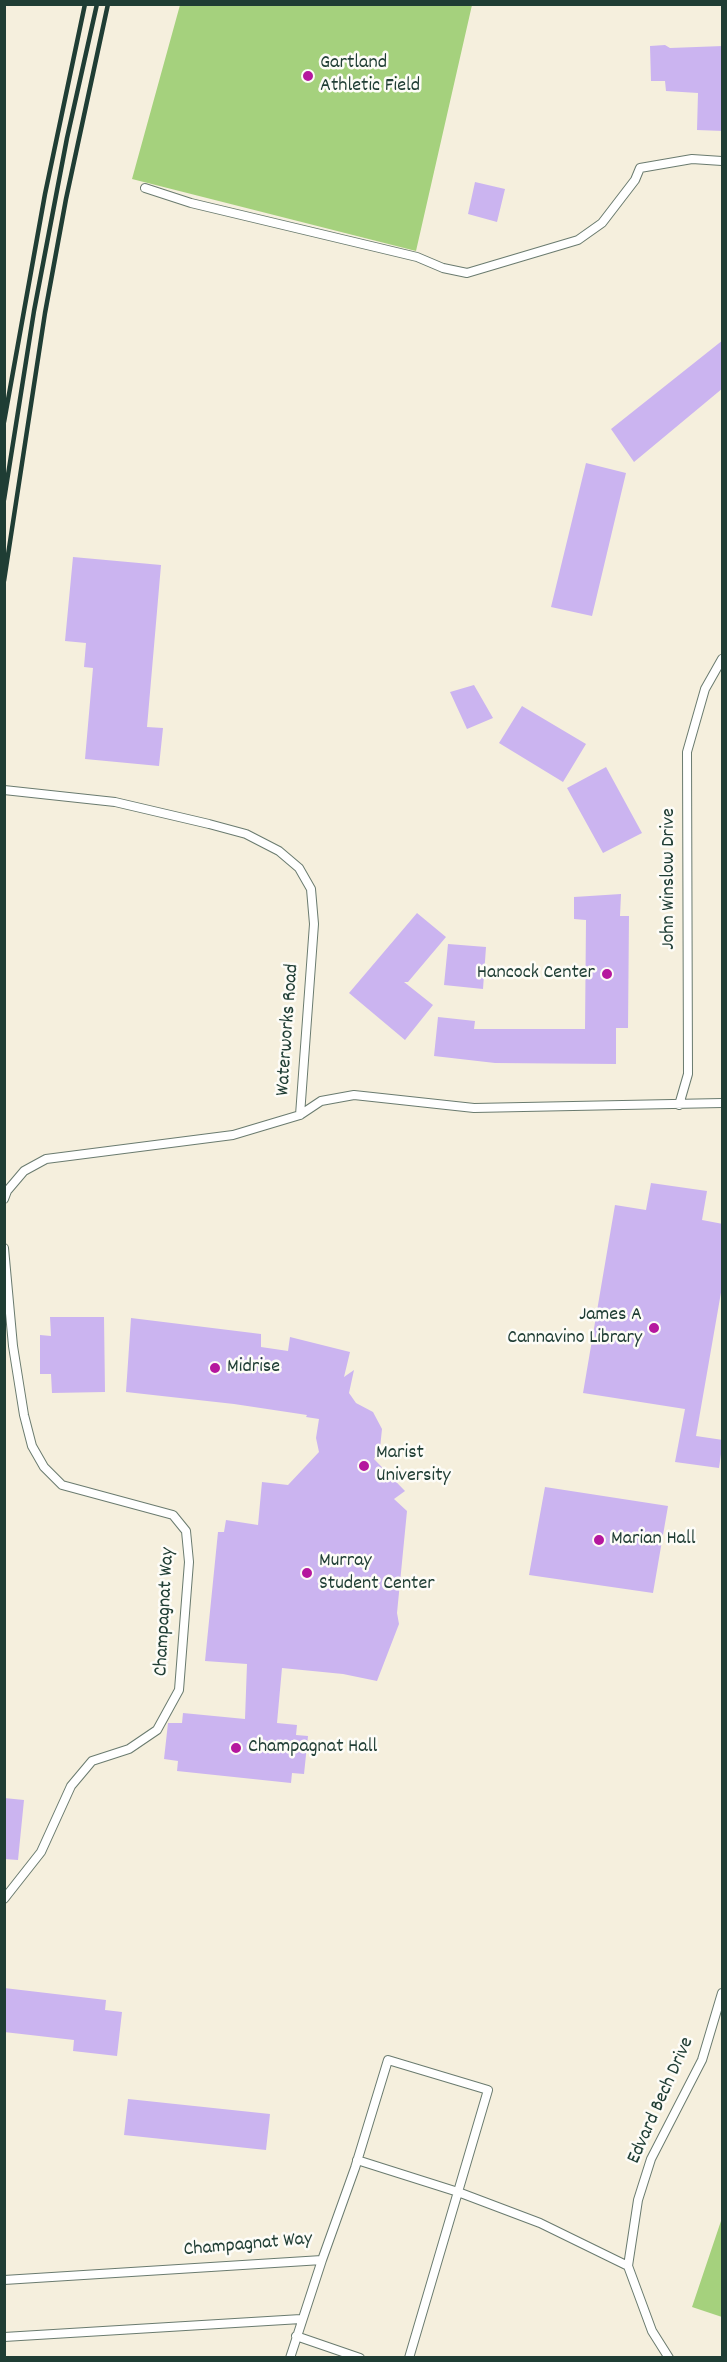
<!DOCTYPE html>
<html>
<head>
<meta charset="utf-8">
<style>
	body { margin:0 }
	#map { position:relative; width:727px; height:2362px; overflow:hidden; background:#f5efdd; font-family:Dekko,sans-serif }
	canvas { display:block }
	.frame { position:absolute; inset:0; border:6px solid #1f3d34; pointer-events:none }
</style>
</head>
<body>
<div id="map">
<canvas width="727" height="2362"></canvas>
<div class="frame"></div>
</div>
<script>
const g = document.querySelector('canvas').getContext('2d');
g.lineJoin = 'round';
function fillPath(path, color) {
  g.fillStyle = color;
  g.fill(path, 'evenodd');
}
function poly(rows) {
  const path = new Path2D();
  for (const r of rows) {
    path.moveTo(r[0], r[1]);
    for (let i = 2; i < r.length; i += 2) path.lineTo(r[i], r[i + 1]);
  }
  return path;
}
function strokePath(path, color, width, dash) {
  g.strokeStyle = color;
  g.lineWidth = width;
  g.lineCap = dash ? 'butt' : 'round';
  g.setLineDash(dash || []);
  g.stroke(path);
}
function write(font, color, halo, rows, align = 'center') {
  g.font = font + ' Dekko,sans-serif';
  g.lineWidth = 5;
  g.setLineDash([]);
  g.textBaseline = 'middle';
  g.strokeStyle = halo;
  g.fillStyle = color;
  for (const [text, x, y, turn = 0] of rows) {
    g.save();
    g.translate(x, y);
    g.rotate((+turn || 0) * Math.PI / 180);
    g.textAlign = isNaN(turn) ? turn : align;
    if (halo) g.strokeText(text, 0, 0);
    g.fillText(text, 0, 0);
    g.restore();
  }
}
fillPath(poly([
	[180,5,472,5,416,251,132,179],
	[722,2218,722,2317,692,2307]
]), '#a5d17d');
fillPath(poly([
	[665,45,670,48,723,46,723,131,697,130,698,93,666,91,665,81,651,81,650,46],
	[475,182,505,189,497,222,468,214],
	[723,340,723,388,634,462,611,429],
	[586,463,626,473,592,616,551,607],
	[73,557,161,565,147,727,163,728,159,766,85,759,93,668,84,667,86,643,65,641],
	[474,685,493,718,467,729,450,692],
	[522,706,586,744,563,782,499,743],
	[606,767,642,833,603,853,567,788],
	[621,894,620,916,629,916,628,1028,616,1028,616,1064,495,1063,434,1056,438,1017,475,1021,474,1029,585,1029,586,920,574,919,574,897],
	[417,913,446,937,408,982,404,982,433,1005,405,1040,349,993],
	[448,944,486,947,483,989,444,985],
	[651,1183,707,1191,702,1220,723,1224,723,1281,696,1436,723,1440,719,1468,675,1462,685,1409,583,1393,615,1205,646,1210],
	[50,1317,104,1317,105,1392,52,1393,51,1374,40,1374,40,1335,51,1336],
	[131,1318,261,1334,261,1347,288,1351,290,1337,350,1352,344,1377,354,1370,349,1393,356,1403,373,1412,382,1429,380,1448,374,1459,405,1491,394,1499,407,1511,397,1613,399,1624,377,1681,343,1674,282,1668,277,1723,297,1725,296,1735,308,1736,304,1774,292,1773,291,1783,177,1771,178,1761,164,1759,168,1723,182,1723,183,1713,245,1719,247,1664,205,1661,218,1532,224,1532,226,1520,258,1525,262,1482,288,1485,319,1452,316,1438,319,1419,306,1417,307,1415,234,1404,126,1392],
	[545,1487,668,1506,653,1593,529,1575],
	[4,1798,24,1800,18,1860,4,1859],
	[4,1988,106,2000,105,2010,122,2012,117,2056,73,2051,74,2040,4,2032],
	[128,2099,270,2114,266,2150,124,2135]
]), '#cbb4f0');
const service = poly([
	[145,188,191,203,417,257,443,268,467,273,578,240,602,223,635,180,640,168,692,159,722,161],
	[4,790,115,802,209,824,246,834,279,851,299,868,311,889,314,924,300,1115],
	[679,1105,688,1074,687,752,705,689,722,659],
	[4,1199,7,1191,24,1171,46,1159,233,1135,300,1115,321,1101,354,1095,474,1108,722,1103],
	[4,1248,13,1346,24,1415,32,1446,44,1467,62,1485,173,1515,186,1531,189,1562,179,1690,157,1730,129,1749,92,1761,71,1786,41,1852,4,1899],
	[357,2160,458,2192,540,2223,628,2266],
	[4,2280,322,2260,355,2168,388,2060,488,2090,409,2358],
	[296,2336,360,2358],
	[4,2337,301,2319],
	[290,2358,322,2260],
	[669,2358,652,2331,628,2266,638,2200,651,2159,702,2060,722,1993]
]);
strokePath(service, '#6a7b6f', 10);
strokePath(service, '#fff', 8);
strokePath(poly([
	[4,422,45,194,85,4],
	[4,500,34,311,67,138,97,4],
	[4,581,45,313,66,199,108,4]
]), '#1f3d34', 4.5);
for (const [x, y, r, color] of [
	[308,76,6,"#b5179e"],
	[607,974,6,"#b5179e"],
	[654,1328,6,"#b5179e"],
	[215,1368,6,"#b5179e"],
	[364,1466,6,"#b5179e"],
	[599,1540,6,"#b5179e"],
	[307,1573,6,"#b5179e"],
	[236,1748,6,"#b5179e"]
]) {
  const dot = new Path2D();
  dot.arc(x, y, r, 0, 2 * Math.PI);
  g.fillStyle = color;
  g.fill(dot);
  strokePath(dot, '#fdfcf7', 2);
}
write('20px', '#1f3d34', '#fdfcf7', [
	["Gartland",320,64],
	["Athletic Field",320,87],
	["Hancock Center",595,974,"right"],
	["James A",642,1316,"right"],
	["Cannavino Library",642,1339,"right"],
	["Midrise",227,1368],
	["Marist",376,1454],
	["University",376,1477],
	["Marian Hall",611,1540],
	["Murray",319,1562],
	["Student Center",319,1585],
	["Champagnat Hall",248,1748]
], 'left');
write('20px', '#1f3d34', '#fdfcf7', [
	["John Winslow Drive",670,879,-90],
	["Waterworks Road",289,1030,-86],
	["Champagnat Way",166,1612,-87],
	["Edvard Bech Drive",662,2101,-66],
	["Champagnat Way",248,2246,-5]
]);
</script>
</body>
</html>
